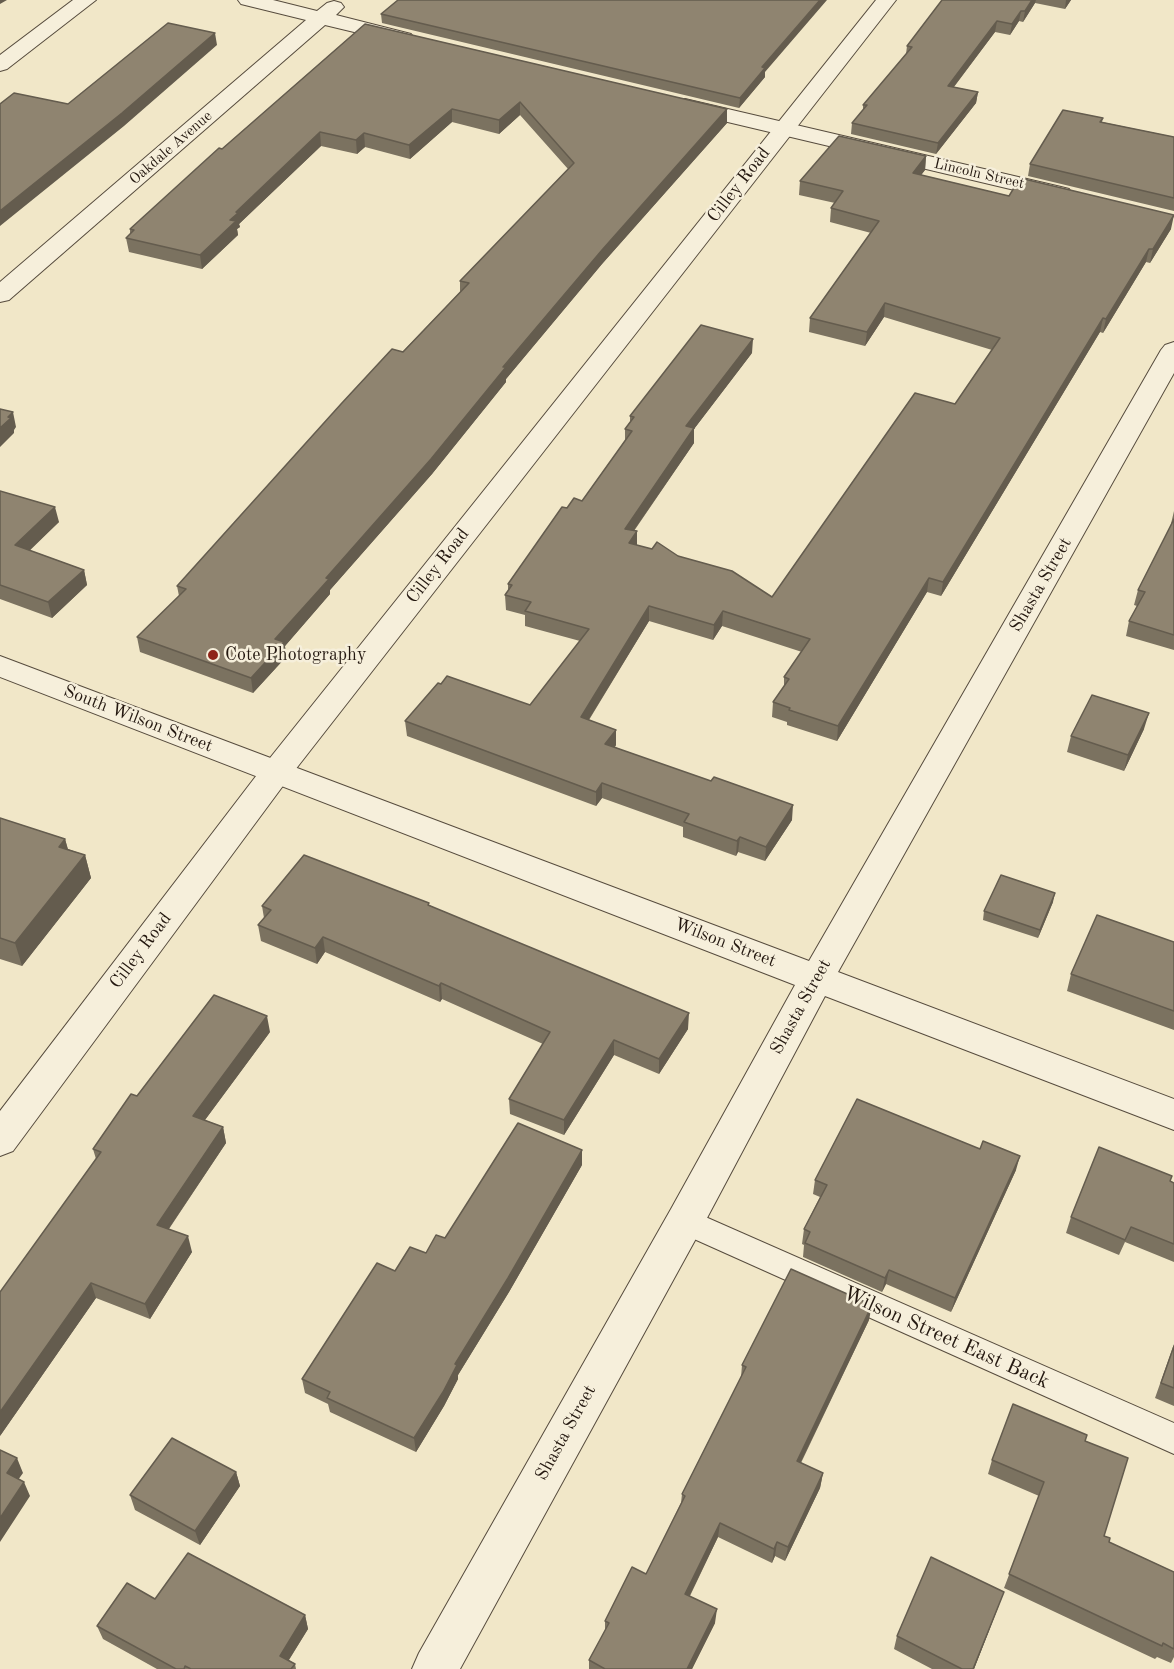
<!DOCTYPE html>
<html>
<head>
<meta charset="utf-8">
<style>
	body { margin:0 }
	canvas { display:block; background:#f1e7c8 }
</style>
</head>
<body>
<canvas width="1174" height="1669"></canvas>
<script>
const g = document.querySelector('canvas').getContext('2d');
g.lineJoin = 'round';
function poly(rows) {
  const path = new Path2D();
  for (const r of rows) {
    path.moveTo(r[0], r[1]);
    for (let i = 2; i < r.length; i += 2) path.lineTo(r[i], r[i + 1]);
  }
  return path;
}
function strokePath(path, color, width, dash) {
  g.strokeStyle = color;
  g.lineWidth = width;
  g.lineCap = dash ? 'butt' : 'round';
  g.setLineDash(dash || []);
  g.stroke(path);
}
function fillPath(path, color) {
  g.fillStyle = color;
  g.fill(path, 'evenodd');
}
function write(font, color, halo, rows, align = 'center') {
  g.font = font + ' "Old Standard TT",serif';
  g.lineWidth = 5;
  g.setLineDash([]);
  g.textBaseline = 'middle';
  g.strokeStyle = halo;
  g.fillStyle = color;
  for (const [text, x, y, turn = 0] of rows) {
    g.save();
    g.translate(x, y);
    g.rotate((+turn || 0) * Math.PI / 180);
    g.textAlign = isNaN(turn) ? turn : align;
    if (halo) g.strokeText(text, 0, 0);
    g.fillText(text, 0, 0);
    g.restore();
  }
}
const service = poly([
	[685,1208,1174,1423,1174,1454,674,1230,670,1221,674,1212,685,1208]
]);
const minor = poly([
	[73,0,96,0,7,69,0,71,0,55,73,0],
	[238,0,273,0,317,11,327,3,334,1,341,3,344,7,336,15,411,34,414,38,411,42,404,44,325,25,9,300,0,302,0,282,306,20,241,4,238,0],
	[685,99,1061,187,1069,189,1072,194,1069,199,1061,201,677,110,674,105,677,100,685,99],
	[1174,342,1174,373,838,972,1174,1099,1174,1130,825,996,699,1233,460,1669,412,1669,419,1653,671,1209,795,985,0,677,0,656,809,961,1161,350,1165,345,1174,342]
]);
const tertiary = poly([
	[876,0,896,0,288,779,13,1151,0,1156,0,1111,266,763,876,0]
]);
strokePath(service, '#574c3e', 2);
strokePath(minor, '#574c3e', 2);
strokePath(tertiary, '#574c3e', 2);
fillPath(service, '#f6efdb');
fillPath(minor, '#f6efdb');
fillPath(tertiary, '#f6efdb');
fillPath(poly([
	[942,0,1071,0,1065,9,1035,3,1023,22,1019,21,1010,35,995,32,954,87,978,92,976,103,936,154,851,134,852,123,863,110,863,105,906,54,907,46],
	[381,14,765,72,765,77,739,108,382,23],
	[365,24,727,109,727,123,602,264,506,379,506,382,432,474,330,590,330,594,285,646,286,657,253,693,140,652,137,637,179,596,177,586,460,292,460,281,568,169,520,115,499,134,452,122,410,159,365,147,357,154,321,146,239,224,240,227,237,229,238,235,202,269,129,252,126,238,130,234,130,229],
	[1103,118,1102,122,1174,137,1174,211,1028,176,1030,164],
	[926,156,925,170,921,175,1009,196,1171,229,1150,263,1146,262,1103,333,1100,332,941,596,927,592,837,741,787,725,787,722,772,717,773,702,784,687,784,677,802,652,722,626,713,640,649,621,589,720,616,745,615,747,792,820,765,861,738,852,736,856,683,837,683,827,602,798,596,806,407,736,405,721,530,705,580,641,525,626,525,615,506,610,505,595,508,591,508,584,567,508,582,501,625,441,625,429,630,422,630,416,752,353,694,429,694,443,634,531,637,545,678,556,772,597,955,404,992,350,884,317,865,346,809,332,810,318,871,233,830,222,831,208,835,203,799,195,800,181],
	[0,491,59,522,29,550,84,570,87,585,52,618,0,599],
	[1174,511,1174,650,1126,636,1129,621,1137,606,1134,605,1138,590,1170,528],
	[1144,729,1124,771,1067,752,1071,736],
	[0,818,65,839,68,849,85,855,91,878,22,966,0,959],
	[1053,902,1038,938,983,920,984,911],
	[429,905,688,1029,659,1074,614,1055,564,1135,510,1114,509,1099,543,1044,442,999,440,1002,325,952,317,964,261,941,258,925,264,918,262,906],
	[1174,942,1174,1030,1067,991,1071,974],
	[270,1032,205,1120,223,1127,226,1143,169,1229,192,1252,150,1319,96,1298,0,1436,96,1159,93,1149,137,1096],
	[582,1165,509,1292,458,1375,458,1379,444,1406,416,1452,330,1412,328,1404,305,1393,302,1379,395,1271,426,1253,445,1238],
	[1016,1170,951,1312,886,1284,882,1292,803,1257,804,1245,802,1244,804,1229,820,1197,813,1194,815,1180],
	[1170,1181,1174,1183,1174,1262,1125,1242,1119,1255,1066,1233,1071,1217],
	[869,1320,801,1463,823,1473,820,1488,785,1561,775,1556,772,1563,718,1537,690,1596,715,1623,692,1669,589,1669,589,1660,605,1631,605,1621,646,1574,681,1503,682,1494,741,1377,742,1365],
	[1174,1344,1174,1406,1155,1398],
	[1085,1441,1104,1536,1109,1542,1174,1572,1174,1657,1171,1663,1157,1657,1155,1659,1004,1588,1039,1496,988,1474,992,1460],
	[236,1472,240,1486,200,1545,135,1510,130,1495],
	[155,1599,305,1615,308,1629,289,1660,295,1664,296,1669,157,1669,103,1639,97,1626],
	[999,1605,974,1669,932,1669,894,1649,897,1636]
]), '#7b7260');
fillPath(poly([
	[0,0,7,0,0,4],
	[820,0,827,0,765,72,765,77,739,108,740,98,762,67],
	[1032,0,1036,0,1035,3,1023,22,1025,11],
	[1066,0,1071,0,1065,9],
	[1021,11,1019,21,1010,35,1012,24],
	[997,21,995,32,946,97,948,86],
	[215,33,217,45,124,126,0,226,0,211],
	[978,92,976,103,936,154,938,143],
	[520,102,520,115,499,134,499,120],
	[452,109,452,122,410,159,409,145],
	[727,109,727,123,602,264,506,379,506,382,432,474,330,590,330,594,285,646,286,657,253,693,251,678,275,639,602,250],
	[320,132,321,146,239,224,240,227,237,229,238,235,202,269,200,255,236,212],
	[364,133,365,147,357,154,356,140],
	[926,156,925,170,912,187,913,173],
	[1174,215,1171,229,1150,263,1153,249],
	[1149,249,1146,262,1103,333,1106,319],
	[885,303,884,317,865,346,867,332],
	[1103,318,1100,332,941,596,943,582],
	[753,339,752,353,694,429,694,443,625,543,625,529,686,426],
	[13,412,16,427,14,430,14,433,0,447,0,428,8,417],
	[55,507,59,522,19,561,15,545],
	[637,531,637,546,629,543],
	[84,570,87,585,52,618,48,602],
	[929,578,927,592,837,741,838,726],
	[649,606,649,621,581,732,581,717],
	[723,611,722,626,713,640,714,625],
	[1149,713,1144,729,1124,771,1128,755],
	[616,730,616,745,605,759,605,744],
	[602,783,602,798,596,806,596,792],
	[793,805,792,820,765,861,766,847],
	[740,837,738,852,736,856,737,841],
	[65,839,71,862,59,847],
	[85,855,91,878,22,966,15,943],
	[1055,893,1053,902,1038,938,1040,930],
	[323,937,325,952,317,964,315,948],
	[441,983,442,999,440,1002,439,986],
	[689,1013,688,1029,659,1074,659,1059],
	[267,1016,270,1032,196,1132,193,1116],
	[614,1040,614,1055,564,1135,564,1120],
	[223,1127,226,1143,161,1240,157,1225],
	[582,1150,582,1165,509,1292,458,1375,458,1379,444,1406,416,1452,414,1438,455,1364],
	[1020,1156,1016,1170,951,1312,955,1298],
	[188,1236,192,1252,150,1319,145,1304],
	[889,1270,886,1284,882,1292,885,1278],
	[91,1283,96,1298,0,1436,0,1412],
	[872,1305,869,1320,794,1476,797,1461],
	[17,1458,23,1473,13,1487,7,1473],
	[236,1472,240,1486,200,1545,195,1531],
	[823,1473,820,1488,785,1561,788,1547],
	[24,1482,30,1496,0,1542,0,1518],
	[720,1523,718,1537,684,1607,685,1594],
	[777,1542,775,1556,772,1563,774,1549],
	[1004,1592,974,1669,973,1669],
	[717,1609,715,1623,692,1669,687,1669],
	[305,1615,308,1629,283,1669,280,1656]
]), '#645c4e');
const building = poly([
	[398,0,820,0,762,67,765,68,740,98,381,14,398,0],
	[942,0,1032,0,1025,11,1021,11,1012,24,997,21,948,86,978,92,938,143,852,123,867,105,863,105,912,47,907,46,942,0],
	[168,23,215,33,122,113,0,211,0,104,14,93,68,104,168,23],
	[365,24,727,109,602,250,503,367,506,367,431,459,326,578,329,579,275,639,284,642,251,678,137,637,186,589,177,586,341,404,392,349,403,352,469,283,460,281,574,163,520,102,499,120,452,109,409,145,364,133,356,140,320,132,236,212,238,213,230,220,236,221,200,255,126,238,134,230,130,229,219,148,222,149,365,24],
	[1063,110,1103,118,1100,122,1174,137,1174,198,1030,164,1063,110],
	[839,136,926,156,913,173,1009,196,1020,178,1174,215,1153,249,1149,249,1106,319,1103,318,943,582,929,578,838,726,789,710,790,708,773,702,789,679,784,677,810,639,723,611,714,625,649,606,581,717,616,730,605,744,711,781,714,777,793,805,766,847,740,837,737,841,684,822,689,814,602,783,596,792,405,721,438,683,441,684,447,676,530,705,589,629,525,611,531,602,505,595,512,585,508,584,562,507,567,508,574,498,582,501,632,431,625,429,634,417,630,416,701,325,753,339,686,426,694,428,625,529,637,531,629,543,652,549,657,542,678,556,732,571,772,597,915,393,955,404,1000,338,885,303,867,332,810,318,879,221,831,208,843,191,800,181,839,136],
	[0,409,13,412,8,417,11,418,0,428,0,409],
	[0,491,55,507,15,545,84,570,48,602,0,585,0,491],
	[1174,519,1174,635,1129,621,1145,592,1138,590,1174,519],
	[1092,695,1149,713,1128,755,1071,736,1092,695],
	[0,818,65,839,59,847,85,855,15,943,0,938,0,818],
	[304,855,429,903,428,905,689,1013,659,1059,614,1040,564,1120,509,1099,550,1032,441,983,439,986,323,937,315,948,258,925,271,910,262,906,304,855],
	[1001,875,1055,893,1040,930,984,911,1001,875],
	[1097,915,1174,942,1174,1011,1071,974,1097,915],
	[214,995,267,1016,193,1116,223,1127,157,1225,188,1236,145,1304,91,1283,0,1412,0,1292,101,1152,93,1149,131,1094,137,1096,214,995],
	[857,1099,980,1149,983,1141,1020,1156,955,1298,889,1270,885,1278,805,1243,810,1232,804,1229,827,1185,815,1180,857,1099],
	[518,1123,582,1150,508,1278,455,1364,457,1365,443,1392,414,1438,327,1398,330,1392,302,1379,377,1263,395,1271,410,1247,426,1253,436,1235,445,1238,518,1123],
	[1099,1147,1172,1176,1170,1181,1174,1183,1174,1244,1131,1227,1125,1240,1071,1217,1099,1147],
	[791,1269,872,1305,797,1461,823,1473,788,1547,777,1542,774,1549,720,1523,685,1594,717,1609,687,1669,605,1669,589,1660,609,1623,605,1621,632,1567,646,1574,685,1496,682,1494,746,1367,742,1365,791,1269],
	[1174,1346,1174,1388,1161,1383,1174,1346],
	[1013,1404,1087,1435,1085,1441,1128,1458,1104,1536,1110,1538,1109,1542,1174,1572,1174,1649,1163,1643,1162,1646,1009,1574,1044,1482,992,1460,1013,1404],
	[172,1438,236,1472,195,1531,130,1495,172,1438],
	[0,1450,17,1458,7,1473,24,1482,0,1518,0,1450],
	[188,1553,305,1615,280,1656,295,1664,291,1669,191,1669,185,1666,184,1669,176,1669,97,1626,127,1583,155,1599,188,1553],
	[931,1557,1004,1592,973,1669,962,1669,897,1636,931,1557]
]);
fillPath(building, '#8f8470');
strokePath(building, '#645c4e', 1.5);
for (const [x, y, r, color] of [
	[213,655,6,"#8f2418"]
]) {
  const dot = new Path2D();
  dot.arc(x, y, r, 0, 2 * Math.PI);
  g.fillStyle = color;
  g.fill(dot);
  strokePath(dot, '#f6efdb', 2);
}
write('15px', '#241810', '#f6efdb', [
	["Oakdale Avenue",171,148,-41],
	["Lincoln Street",979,174,13]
]);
write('18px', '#241810', '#f6efdb', [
	["Cilley Road",739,185,-52],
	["Cilley Road",438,566,-52],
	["Shasta Street",1041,585,-60],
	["South Wilson Street",138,719,21],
	["Wilson Street",725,943,21],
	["Cilley Road",141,951,-53],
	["Shasta Street",801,1007,-61],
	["Shasta Street",566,1433,-61]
]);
write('18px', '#241810', '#f6efdb', [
	["Cote Photography",225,655]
], 'left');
write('21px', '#241810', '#f6efdb', [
	["Wilson Street East Back",946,1338,24]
]);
</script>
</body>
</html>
